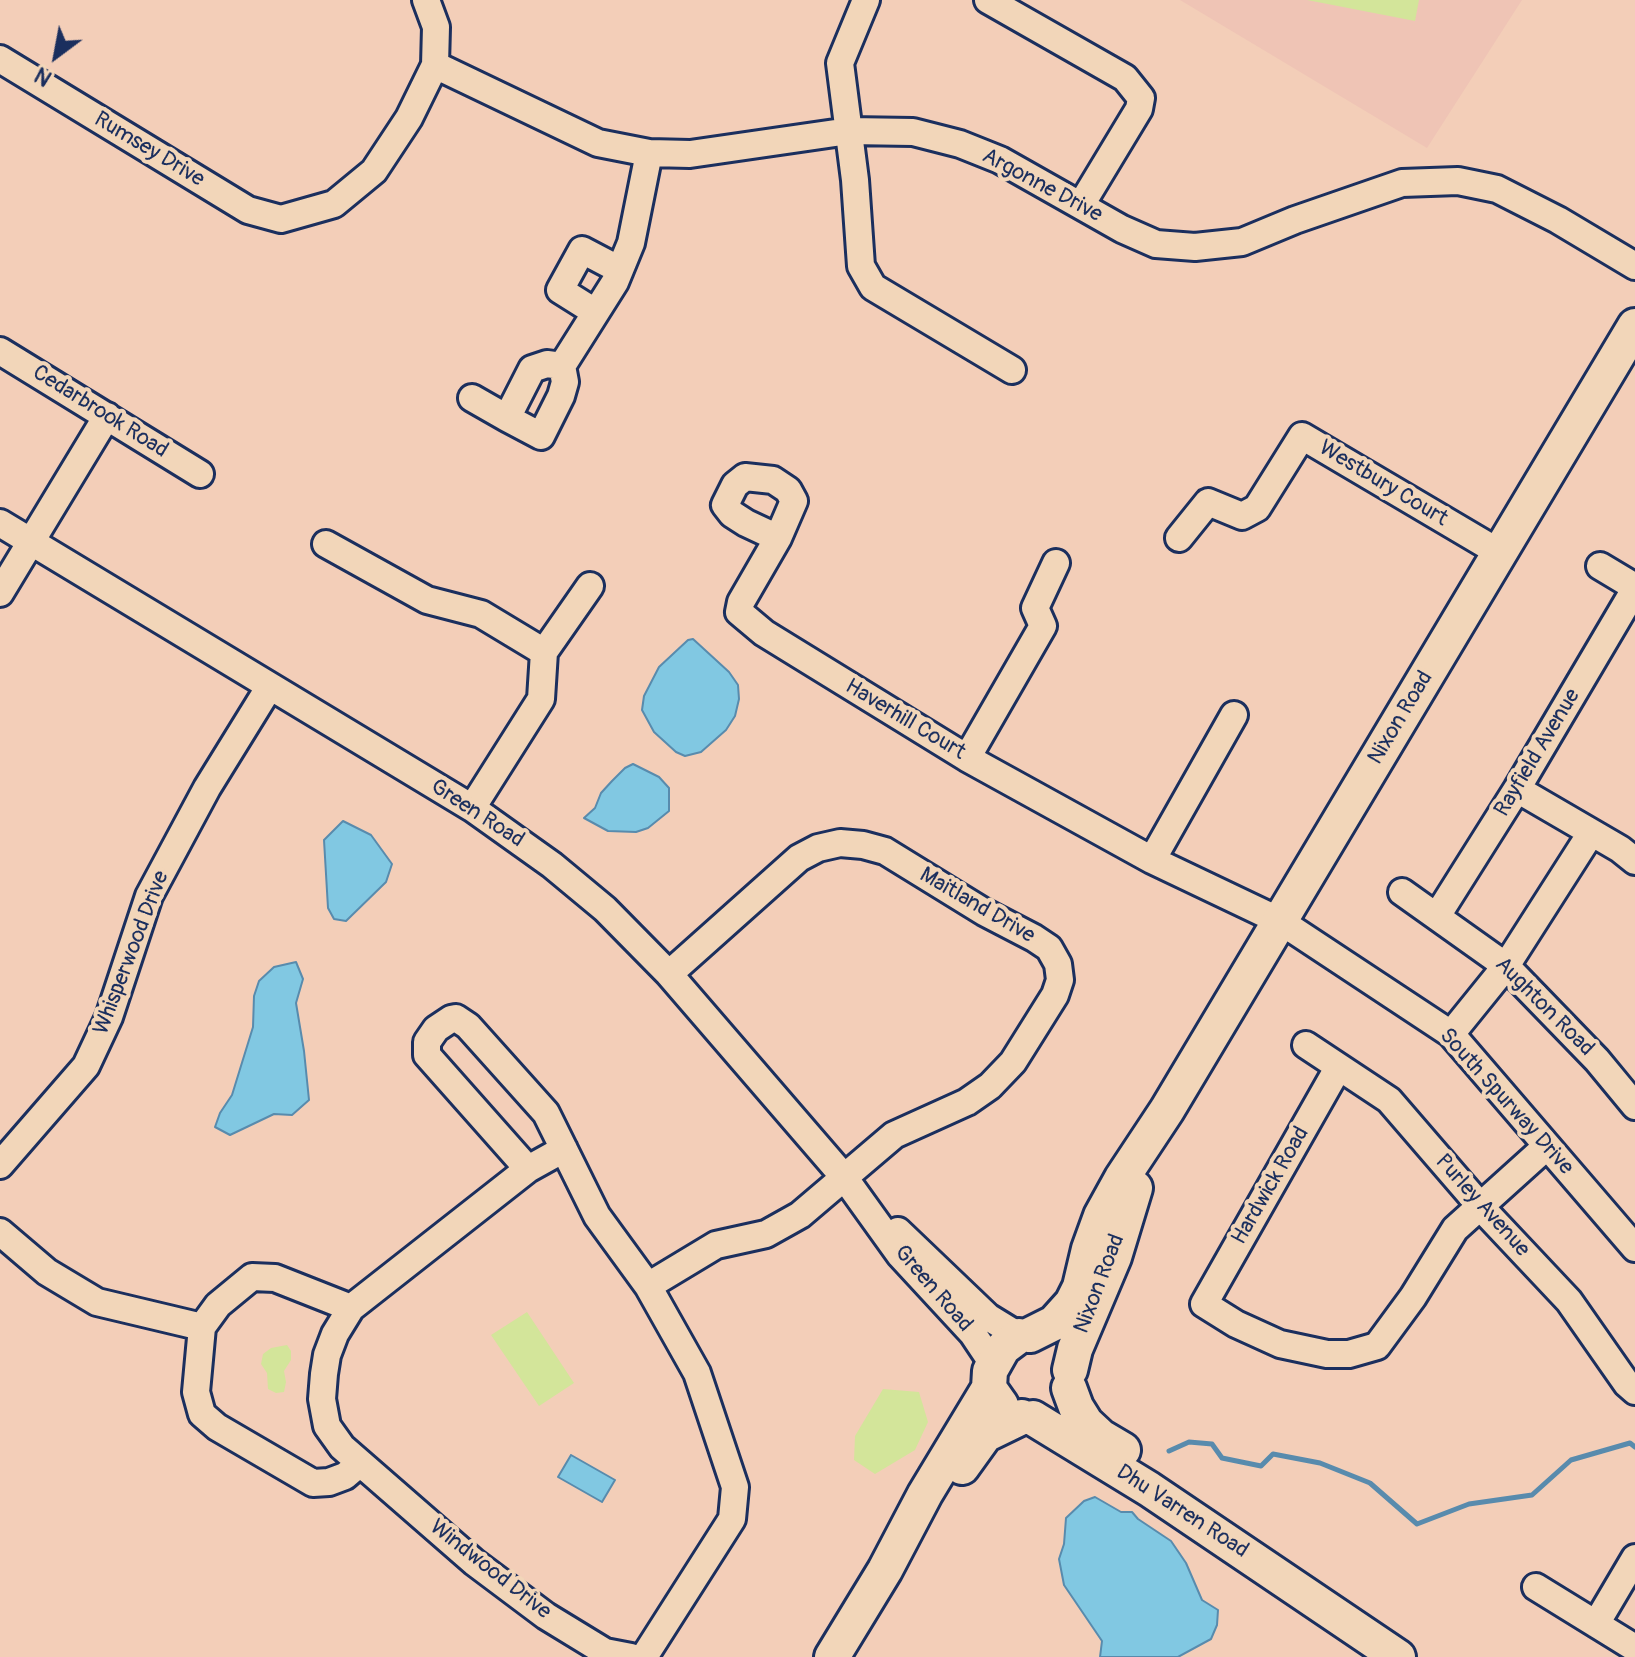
<!DOCTYPE html>
<html>
<head>
<meta charset="utf-8">
<style>
	body { margin:0 }
	#map { position:relative; width:1635px; height:1657px; overflow:hidden; background:#f3ceb8; font-family:Pangolin,sans-serif }
	canvas { display:block }
	.north { position:absolute; left:16px; top:16px; width:80px; height:80px; -webkit-text-stroke:6px #f2d6b9; paint-order:stroke; rotate:212deg; font-size:22px; font-weight:700; line-height:32px; text-align:center; color:#1b2f5e }
	.north::after { content:''; display:block; margin:auto; width:28px; height:36px; background:#1b2f5e; clip-path:polygon(50% 0,100% 100%,50% 72%,0 100%) }
</style>
</head>
<body>
<div id="map">
<canvas width="1635" height="1657"></canvas>
<div class="north">N</div>
</div>
<script>
const g = document.querySelector('canvas').getContext('2d');
g.lineJoin = 'round';
function fillPath(path, color) {
  g.fillStyle = color;
  g.fill(path, 'evenodd');
}
function poly(rows) {
  const path = new Path2D();
  for (const r of rows) {
    path.moveTo(r[0], r[1]);
    for (let i = 2; i < r.length; i += 2) path.lineTo(r[i], r[i + 1]);
  }
  return path;
}
function strokePath(path, color, width, dash) {
  g.strokeStyle = color;
  g.lineWidth = width;
  g.lineCap = dash ? 'butt' : 'round';
  g.setLineDash(dash || []);
  g.stroke(path);
}
function write(font, color, halo, rows, align = 'center') {
  g.font = font + ' Pangolin,sans-serif';
  g.lineWidth = 8;
  g.setLineDash([]);
  g.textBaseline = 'middle';
  g.strokeStyle = halo;
  g.fillStyle = color;
  for (const [text, x, y, turn = 0] of rows) {
    g.save();
    g.translate(x, y);
    g.rotate((+turn || 0) * Math.PI / 180);
    g.textAlign = isNaN(turn) ? turn : align;
    if (halo) g.strokeText(text, 0, 0);
    g.fillText(text, 0, 0);
    g.restore();
  }
}
fillPath(poly([
	[1180,0,1522,0,1427,148]
]), '#efc4b5');
fillPath(poly([
	[1307,0,1419,0,1415,21],
	[527,1312,574,1383,539,1406,491,1335],
	[287,1345,291,1351,291,1360,284,1371,286,1382,284,1392,276,1393,268,1389,267,1373,261,1364,263,1354,271,1348],
	[883,1389,919,1392,928,1422,915,1450,875,1474,854,1460,855,1436]
]), '#d3e59a');
const water = poly([
	[693,639,729,672,738,685,739,699,735,716,726,730,701,752,685,756,676,752,654,732,642,710,644,696,659,667,688,640,693,639],
	[633,764,659,777,669,788,669,811,648,828,636,832,608,831,584,818,595,808,601,793,612,781,625,768,633,764],
	[343,821,371,835,392,864,386,882,346,921,334,919,328,908,324,840,343,821],
	[296,962,303,979,296,1003,304,1051,309,1100,292,1115,274,1114,230,1135,215,1127,220,1113,232,1095,253,1027,254,996,259,981,274,967,296,962],
	[571,1455,615,1480,602,1502,558,1477,571,1455],
	[1095,1497,1121,1512,1132,1512,1138,1519,1171,1541,1186,1563,1202,1600,1218,1610,1217,1625,1211,1639,1178,1657,1100,1657,1102,1641,1064,1585,1059,1559,1064,1544,1066,1518,1084,1501,1095,1497]
]);
fillPath(water, '#81c8e2');
strokePath(water, '#588bad', 2);
strokePath(poly([
	[1169,1451,1189,1442,1212,1444,1222,1458,1261,1466,1273,1454,1320,1463,1370,1483,1417,1524,1469,1504,1532,1495,1571,1460,1630,1443,1635,1447]
]), '#588bad', 5);
const minor = poly([
	[866,0,840,63,855,180,861,266,873,287,1012,370],
	[988,0,1125,78,1141,98,1139,109,1081,205],
	[0,59,248,210,281,219,334,204,374,171,409,118,435,65,436,27,426,0],
	[435,65,598,143,649,153,690,154,849,131,913,132,960,144,1000,160,1122,229,1156,244,1195,247,1242,242,1295,220,1402,183,1458,181,1497,189,1558,220,1635,266],
	[595,312,560,290,582,250,620,270],
	[0,351,200,474],
	[562,366,565,382,561,396,541,436,507,418,532,369,547,364,562,366,615,282,631,243,649,153],
	[472,398,507,418],
	[0,523,472,808,552,865,605,909,669,974,844,1177,900,1255,973,1334,989,1358,990,1371],
	[778,538,746,523,732,514,725,505,735,485,745,477,773,480,788,490,794,501,778,538,741,602,739,612,764,633,967,758,1152,860,1280,921,1451,1034,1635,1248],
	[1179,538,1208,502,1242,516,1257,508,1302,436,1500,553],
	[326,544,427,600,481,614,544,652],
	[1600,566,1635,587],
	[0,593,107,416],
	[967,758,1043,626,1035,608,1056,563],
	[1517,789,1620,849,1635,861],
	[472,808,541,699,544,652,590,586],
	[1152,860,1234,715],
	[1402,892,1506,966,1597,1060,1635,1106],
	[1437,916,1517,789,1635,589],
	[1451,1034,1506,966,1591,833],
	[1306,1045,1389,1100,1489,1216,1569,1301,1627,1384,1635,1391],
	[1338,1068,1204,1304,1236,1324,1280,1344,1327,1354,1349,1354,1377,1346,1413,1297,1455,1229,1547,1146],
	[0,1165,86,1066,109,1017,149,896,207,788,270,686],
	[528,1169,427,1055,427,1042,436,1029,451,1019,456,1018,468,1026,546,1113,597,1216,648,1286,697,1373,735,1487,732,1519,644,1657],
	[898,1231,988,1317,1019,1336,1030,1335],
	[0,1232,47,1272,97,1302,202,1327],
	[648,1286,716,1245,766,1234,800,1215,894,1135,967,1102,990,1086,1013,1062,1055,995,1060,980,1058,964,1049,948,1034,938,984,912,885,851,863,845,840,843,818,848,799,858,669,974],
	[351,1308,335,1334,327,1355,324,1374,322,1399,327,1426,342,1447,474,1562,546,1616,605,1652,631,1657],
	[359,1464,345,1476,329,1482,313,1483,217,1427,202,1414,196,1392,202,1327,218,1305,252,1277,275,1278,351,1308,528,1169,564,1149],
	[1536,1587,1635,1648],
	[1596,1624,1635,1558]
]);
const major = poly([
	[1030,1335,1054,1323,1072,1303,1080,1287,1089,1249,1101,1216,1122,1178,1167,1110,1635,326],
	[1070,1370,1075,1349,1114,1257,1135,1188],
	[1069,1388,1076,1407,1086,1423,1101,1437,1123,1450],
	[1001,1405,989,1388,990,1371,1003,1348,1019,1336],
	[1033,1418,1149,1489,1398,1657],
	[962,1467,985,1435,1022,1417],
	[832,1657,885,1570,925,1494,989,1388]
]);
strokePath(minor, '#1b2f5e', 32);
strokePath(major, '#1b2f5e', 40);
strokePath(minor, '#f2d6b9', 26);
strokePath(major, '#f2d6b9', 34);
write('22px', '#1b2f5e', '#f2d6b9', [
	["Rumsey Drive",149,150,31],
	["Argonne Drive",1042,186,28],
	["Cedarbrook Road",100,412,32],
	["Westbury Court",1383,484,31],
	["Nixon Road",1401,718,-59],
	["Haverhill Court",905,720,31],
	["Rayfield Avenue",1538,753,-59],
	["Green Road",477,814,33],
	["Maitland Drive",977,906,30],
	["Whisperwood Drive",132,953,-69],
	["Aughton Road",1544,1007,45],
	["South Spurway Drive",1506,1102,48],
	["Hardwick Road",1271,1186,-60],
	["Purley Avenue",1482,1206,48],
	["Nixon Road",1100,1284,-69],
	["Green Road",933,1289,49],
	["Dhu Varren Road",1182,1512,33],
	["Windwood Drive",490,1570,38]
]);
</script>
</body>
</html>
